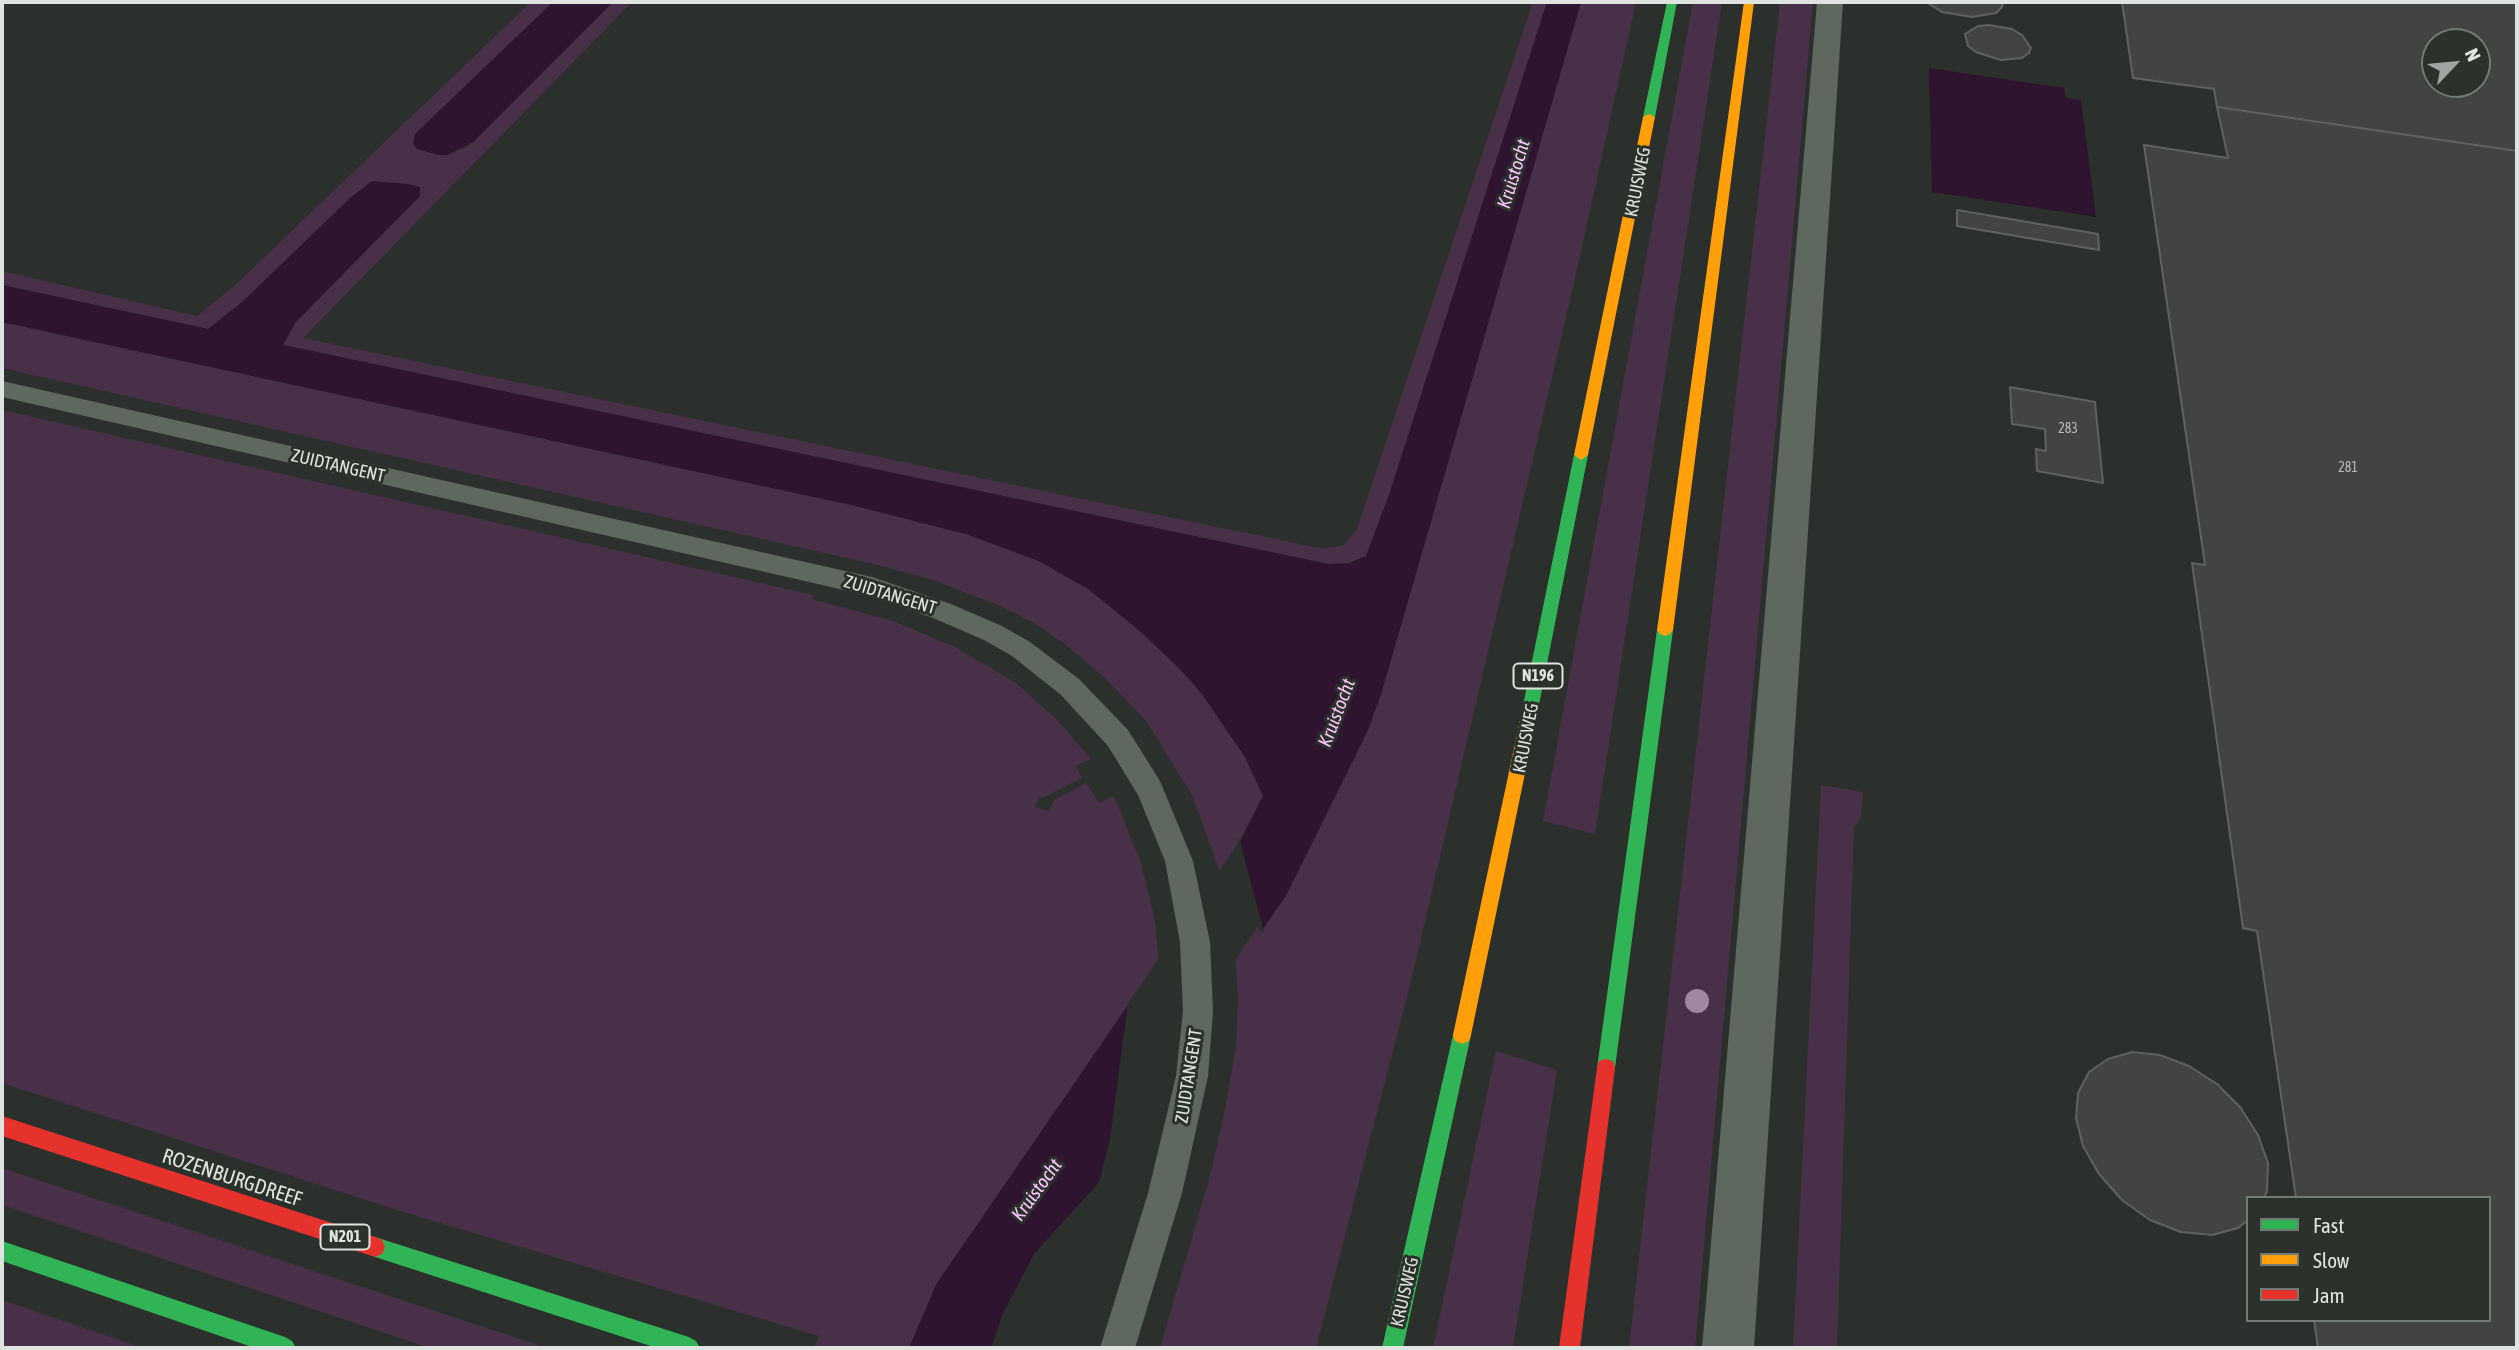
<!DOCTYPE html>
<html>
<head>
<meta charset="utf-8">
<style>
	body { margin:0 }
	#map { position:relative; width:2519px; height:1350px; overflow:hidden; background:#2c302c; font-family:"Asap Condensed",sans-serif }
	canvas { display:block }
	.frame { position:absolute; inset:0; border:4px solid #e0e4e0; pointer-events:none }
	.legend { position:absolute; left:2246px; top:1196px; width:245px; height:126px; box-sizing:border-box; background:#2b312b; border:2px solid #737973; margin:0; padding:9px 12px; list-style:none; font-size:21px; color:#e0e4e0 }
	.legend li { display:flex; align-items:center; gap:14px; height:35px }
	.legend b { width:35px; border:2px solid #737973 }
	.north { position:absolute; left:2421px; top:28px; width:70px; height:70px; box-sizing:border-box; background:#2b312b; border:2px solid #737973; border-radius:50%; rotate:64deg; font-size:19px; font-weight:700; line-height:28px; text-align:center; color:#e0e4e0 }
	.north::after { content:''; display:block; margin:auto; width:24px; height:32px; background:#a1a5a1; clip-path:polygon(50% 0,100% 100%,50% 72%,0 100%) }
</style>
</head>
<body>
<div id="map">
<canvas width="2519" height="1350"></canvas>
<div class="frame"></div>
<ul class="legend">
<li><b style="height:9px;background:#30b455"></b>Fast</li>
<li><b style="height:9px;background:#ff9f0a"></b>Slow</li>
<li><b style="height:9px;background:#e5322d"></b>Jam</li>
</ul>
<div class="north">N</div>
</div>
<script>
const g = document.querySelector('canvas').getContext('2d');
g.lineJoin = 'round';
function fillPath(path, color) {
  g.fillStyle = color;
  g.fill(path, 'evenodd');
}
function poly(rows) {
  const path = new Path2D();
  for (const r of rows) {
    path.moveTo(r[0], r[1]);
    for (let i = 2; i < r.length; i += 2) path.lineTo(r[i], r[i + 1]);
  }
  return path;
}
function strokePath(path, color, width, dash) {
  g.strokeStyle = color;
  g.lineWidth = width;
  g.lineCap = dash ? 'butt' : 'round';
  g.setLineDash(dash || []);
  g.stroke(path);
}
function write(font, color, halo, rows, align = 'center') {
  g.font = font + ' "Asap Condensed",sans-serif';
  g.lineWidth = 6;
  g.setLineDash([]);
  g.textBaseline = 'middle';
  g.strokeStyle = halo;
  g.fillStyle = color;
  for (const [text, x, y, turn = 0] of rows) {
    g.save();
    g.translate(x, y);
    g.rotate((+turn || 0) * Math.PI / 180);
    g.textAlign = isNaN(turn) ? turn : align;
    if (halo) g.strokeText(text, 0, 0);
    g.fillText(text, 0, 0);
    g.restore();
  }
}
fillPath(poly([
	[531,2,553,2,415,134,447,155,466,148,613,2,632,2,303,338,1324,549,1344,545,1357,529,1533,2,1547,2,1389,495,1366,556,1343,565,1328,564,283,345,295,323,241,303,208,329,2,285,2,271,197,316,232,288],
	[1581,2,1636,2,1573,287,1411,981,1316,1348,1160,1348,1209,1179,1224,1115,1236,1046,1238,996,1235,954,1260,917,1285,897,1293,883,1368,730,1382,691],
	[1693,2,1722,2,1595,834,1543,821],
	[1780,2,1813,2,1695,1348,1629,1348],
	[2,322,851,505,966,534,1039,561,1088,589,1112,606,1179,668,1202,694,1245,757,1263,796,1221,875,1192,795,1146,721,1105,678,1066,645,1036,624,1003,607,933,580,878,565,2,368],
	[2,410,813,595,812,599,893,621,955,647,1016,683,1056,719,1091,759,1076,766,1082,778,1042,798,1039,797,1035,807,1049,811,1054,800,1086,783,1099,803,1114,796,1141,863,1155,921,1159,964,937,1283,909,1348,814,1348,819,1336,397,1210,2,1083],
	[1821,785,1863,792,1861,818,1854,827,1837,1348,1793,1348],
	[1496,1051,1557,1070,1513,1348,1433,1348],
	[2,1168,547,1348,430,1348,2,1205],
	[2,1300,143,1348,2,1348]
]), '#493049');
fillPath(poly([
	[553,2,613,2,473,142,447,155,438,155,417,149,413,144,415,134],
	[1547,2,1581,2,1382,691,1368,730,1285,897,1263,929,1260,918,1111,1140,1100,1181,1034,1254,1003,1313,991,1348,909,1348,937,1283,1240,842,1263,796,1245,757,1202,694,1179,668,1146,636,1088,589,1039,561,966,534,851,505,2,322,2,285,208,329,241,303,350,198,372,181,408,184,420,187,420,196,295,323,283,345,1328,564,1350,563,1366,556,1389,495],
	[1929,68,2064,88,2066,98,2081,100,2096,217,1932,192]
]), '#2e142f');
fillPath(poly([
	[1239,837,1264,933,1260,931,1258,926,1114,1142,1104,1183,1097,1190,1110,1139,1128,1003,1237,845]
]), '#2c302c');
const building = poly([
	[1926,2,2003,2,2002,7,1996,13,1972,17,1942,12,1926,2],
	[2122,2,2517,2,2517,151,2217,107,2214,89,2133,78,2122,2],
	[2435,42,2477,42,2477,84,2435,84,2435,42],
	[1989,25,2012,29,2022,35,2031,48,2029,53,2022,58,2001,60,1976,52,1968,46,1965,34,1978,26,1989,25],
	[2217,107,2517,151,2517,1348,2318,1348,2314,1320,2489,1320,2489,1198,2296,1198,2257,931,2243,928,2192,563,2205,565,2144,145,2228,158,2217,107],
	[1957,210,2098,234,2099,250,1957,226,1957,210],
	[2010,387,2095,402,2103,483,2037,471,2036,449,2046,451,2045,429,2012,424,2010,387],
	[2132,1052,2160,1055,2189,1066,2217,1084,2240,1107,2258,1135,2268,1163,2267,1191,2264,1198,2248,1198,2248,1220,2238,1228,2212,1235,2181,1232,2150,1220,2122,1200,2099,1174,2083,1146,2076,1118,2078,1093,2089,1072,2108,1059,2132,1052]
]);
fillPath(building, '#414441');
strokePath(building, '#5f625f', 2);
fillPath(poly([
	[2,381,872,577,951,604,1002,626,1030,642,1079,679,1128,730,1160,781,1193,861,1210,942,1213,1011,1208,1076,1182,1193,1135,1348,1100,1348,1148,1193,1176,1076,1183,1011,1180,942,1165,861,1138,795,1108,746,1061,695,1012,656,984,640,933,618,870,596,2,397,2,381]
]), '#5e685f');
fillPath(poly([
	[1817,2,1843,2,1754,1348,1702,1348,1817,2]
]), '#5e685f');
fillPath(poly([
	[1667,2,1677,2,1655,117,1649,120,1643,117,1667,2],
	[1581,450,1588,455,1536,720,1534,725,1528,727,1522,725,1520,720,1574,455,1581,450],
	[1665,624,1670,626,1673,630,1615,1068,1613,1075,1606,1077,1599,1075,1597,1068,1657,630,1660,626,1665,624],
	[1462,1026,1469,1029,1471,1035,1403,1348,1382,1348,1453,1035,1455,1029,1462,1026],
	[375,1237,689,1337,696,1341,700,1348,657,1348,375,1257,368,1254,365,1247,368,1240,375,1237],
	[2,1241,285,1337,292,1341,296,1348,255,1348,2,1261,2,1241]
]), '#30b455');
fillPath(poly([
	[1744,2,1754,2,1673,630,1670,634,1665,636,1660,634,1657,630,1744,2],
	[1649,114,1655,117,1588,455,1581,460,1574,455,1643,117,1649,114],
	[1528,713,1534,715,1536,720,1471,1035,1469,1041,1462,1044,1455,1041,1453,1035,1520,720,1522,715,1528,713]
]), '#ff9f0a');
fillPath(poly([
	[1606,1059,1613,1061,1615,1068,1580,1348,1559,1348,1597,1068,1599,1061,1606,1059],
	[2,1116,375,1237,382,1240,385,1247,382,1254,375,1257,2,1136,2,1116]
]), '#e5322d');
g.fillStyle = '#a089a0';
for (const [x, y] of [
	[1697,1001]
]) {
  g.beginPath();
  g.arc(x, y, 12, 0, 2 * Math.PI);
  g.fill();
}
write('14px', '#b8bcb8', null, [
	["283",2068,429],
	["281",2348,468]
]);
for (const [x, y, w] of [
	[1538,676,49],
	[345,1237,49]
]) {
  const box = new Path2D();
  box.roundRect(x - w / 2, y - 12.5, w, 25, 5);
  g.fillStyle = '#2b312b';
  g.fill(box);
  strokePath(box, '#e0e4e0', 2);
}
write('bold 16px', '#e0e4e0', null, [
	["N196",1538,676],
	["N201",345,1237]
]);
write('18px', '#e0e4e0', '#2b312b', [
	["KRUISWEG",1638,182,-79],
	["ZUIDTANGENT",338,466,13],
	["ZUIDTANGENT",890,595,17],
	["KRUISWEG",1526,738,-79],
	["ZUIDTANGENT",1189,1076,-81],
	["KRUISWEG",1405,1292,-77]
]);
write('italic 19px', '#ffc6ff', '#2b312b', [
	["Kruistocht",1514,174,-73],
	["Kruistocht",1337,713,-69],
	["Kruistocht",1037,1190,-54]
]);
write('21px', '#e0e4e0', '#2b312b', [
	["ROZENBURGDREEF",232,1178,18]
]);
</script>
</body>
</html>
